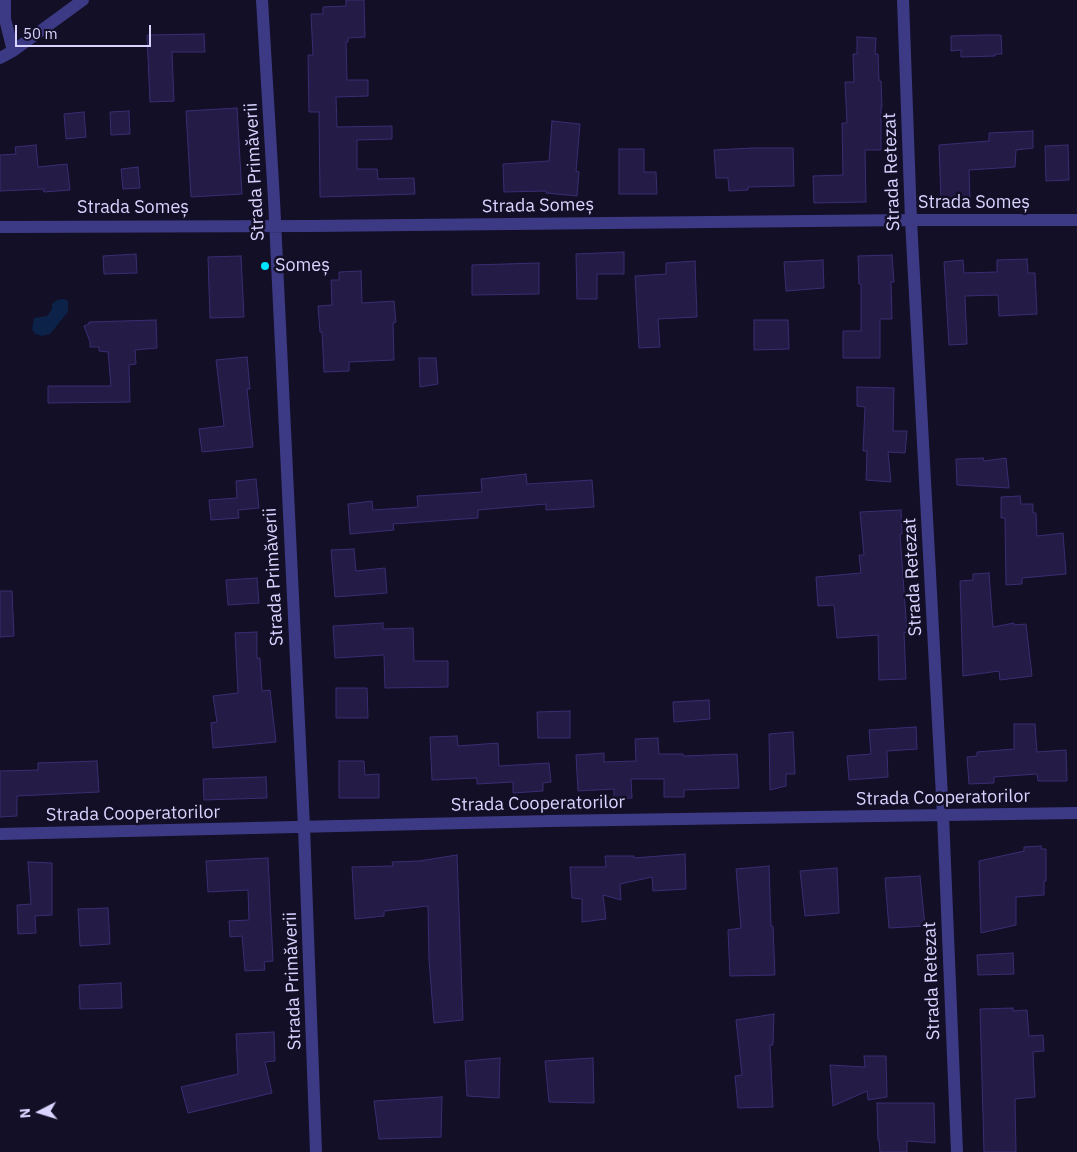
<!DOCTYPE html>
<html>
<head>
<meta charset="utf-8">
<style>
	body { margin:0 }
	#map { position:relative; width:1077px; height:1152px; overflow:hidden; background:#130f26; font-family:"IBM Plex Sans",sans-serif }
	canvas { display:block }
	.north { position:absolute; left:15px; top:1087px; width:50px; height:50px; -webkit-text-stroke:4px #130f26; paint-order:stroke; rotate:265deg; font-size:14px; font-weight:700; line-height:20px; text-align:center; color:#d9d4ff }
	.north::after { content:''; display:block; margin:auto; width:18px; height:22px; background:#d9d4ff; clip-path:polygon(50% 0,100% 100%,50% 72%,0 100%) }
	.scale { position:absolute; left:15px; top:25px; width:136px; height:22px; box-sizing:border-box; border:2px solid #d9d4ff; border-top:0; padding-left:6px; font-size:15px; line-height:18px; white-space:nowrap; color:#d9d4ff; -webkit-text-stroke:4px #130f26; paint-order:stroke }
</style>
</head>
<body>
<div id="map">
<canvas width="1077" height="1152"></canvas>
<div class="north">N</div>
<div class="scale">50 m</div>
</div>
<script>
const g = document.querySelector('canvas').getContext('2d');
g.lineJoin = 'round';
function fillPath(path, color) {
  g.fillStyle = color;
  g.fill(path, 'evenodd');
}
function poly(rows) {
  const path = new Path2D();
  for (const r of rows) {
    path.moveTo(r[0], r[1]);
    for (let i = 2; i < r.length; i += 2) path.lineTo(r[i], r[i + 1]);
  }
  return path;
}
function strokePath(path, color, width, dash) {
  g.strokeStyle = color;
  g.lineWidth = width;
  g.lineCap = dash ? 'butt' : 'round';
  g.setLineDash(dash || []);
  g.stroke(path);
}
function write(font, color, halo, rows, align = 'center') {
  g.font = font + ' "IBM Plex Sans",sans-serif';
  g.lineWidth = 5;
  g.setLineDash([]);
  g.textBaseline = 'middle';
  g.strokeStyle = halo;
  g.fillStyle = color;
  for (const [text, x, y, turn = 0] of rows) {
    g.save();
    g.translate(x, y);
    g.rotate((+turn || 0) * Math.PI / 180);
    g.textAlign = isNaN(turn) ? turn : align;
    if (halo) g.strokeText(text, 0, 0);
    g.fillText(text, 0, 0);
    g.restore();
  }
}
fillPath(poly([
	[63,299,68,301,68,312,50,334,42,336,35,334,32,329,34,318,47,316,52,309,52,304,57,300]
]), '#0c2248');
const building = poly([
	[346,0,364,0,365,37,348,38,348,42,346,42,347,80,368,80,368,96,336,97,337,127,392,126,392,139,357,140,357,169,377,169,378,179,414,178,415,194,320,197,319,112,309,112,308,55,313,55,311,14,323,14,323,7,346,6,346,0],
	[204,34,205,52,172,52,174,101,150,102,147,35,204,34],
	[984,35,1001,35,1002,54,995,54,995,56,961,57,961,50,951,51,951,36,984,35],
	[857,37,876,38,875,54,878,54,879,81,881,81,882,107,881,107,881,150,865,150,866,202,814,203,813,176,843,175,842,123,847,123,845,82,854,82,853,54,857,54,857,37],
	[237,108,242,194,191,197,186,111,237,108],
	[129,111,130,134,111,135,110,112,129,111],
	[84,112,86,137,66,139,64,114,84,112],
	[552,121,580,124,576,171,579,172,577,196,546,193,546,191,504,192,503,164,549,161,552,121],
	[1033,131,1033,148,1016,150,1015,167,969,170,970,200,941,201,939,145,989,141,989,133,1033,131],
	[36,145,38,167,67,164,70,190,44,192,43,189,0,191,0,155,16,154,15,147,36,145],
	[1068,145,1069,180,1046,181,1045,146,1068,145],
	[752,148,793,148,794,186,748,187,748,190,729,191,728,178,716,178,714,150,752,148],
	[619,149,644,149,644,172,656,172,657,194,619,194,619,149],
	[138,167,140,188,123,189,121,169,138,167],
	[624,252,624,274,597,274,597,299,577,299,576,254,624,252],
	[136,254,137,273,104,274,103,256,136,254],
	[892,255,894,282,891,282,892,319,880,319,880,358,843,358,843,331,861,331,861,284,859,284,858,256,892,255],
	[241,256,244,317,210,318,208,257,241,256],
	[1027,259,1028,273,1035,273,1037,314,999,316,998,295,965,296,967,344,949,345,944,262,963,260,964,273,997,272,997,260,1027,259],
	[823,260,824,288,786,291,784,262,823,260],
	[695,261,697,317,658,319,660,347,639,348,635,276,666,274,666,263,695,261],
	[539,263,539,294,472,295,472,265,539,263],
	[361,271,362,303,394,301,396,322,393,323,394,360,349,362,349,371,324,372,322,332,320,332,318,306,332,305,331,280,339,280,339,272,361,271],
	[156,320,157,348,135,350,136,364,129,365,130,402,48,403,48,386,111,386,108,352,99,351,99,347,90,347,90,342,84,326,89,324,89,322,156,320],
	[754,320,788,320,789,349,754,350,754,320],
	[247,357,250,389,247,389,253,447,202,452,199,429,224,426,216,360,247,357],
	[419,358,436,358,438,384,420,387,419,358],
	[857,387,894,388,893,431,907,431,905,453,888,452,891,482,866,480,867,451,863,451,865,407,857,406,857,387],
	[983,458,984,461,1006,458,1009,488,957,485,956,459,983,458],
	[526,474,527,484,592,480,594,507,546,510,546,504,478,510,478,518,393,524,394,530,350,534,348,504,372,501,373,510,418,507,417,496,482,492,481,479,526,474],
	[256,479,259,508,238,510,239,518,211,520,209,500,237,498,236,481,256,479],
	[1020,496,1021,504,1033,504,1033,513,1036,513,1037,536,1063,533,1066,574,1022,578,1022,584,1006,585,1005,518,1001,518,1001,497,1020,496],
	[901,510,902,534,900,534,907,632,904,633,906,679,879,680,878,635,837,638,834,605,818,606,816,577,861,573,859,555,864,555,860,512,901,510],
	[354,549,356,571,385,568,387,593,335,597,331,550,354,549],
	[989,573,993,627,1014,623,1014,625,1026,624,1032,676,1000,680,999,671,963,676,960,581,973,580,973,574,989,573],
	[257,578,259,603,228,605,226,580,257,578],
	[0,591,12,591,14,636,0,637,0,591],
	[383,623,383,629,413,628,414,661,448,661,448,687,385,688,384,655,335,658,333,626,383,623],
	[257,632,257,658,260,658,262,691,270,690,276,742,213,748,211,723,217,722,213,696,238,693,235,633,257,632],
	[336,688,367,688,368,718,336,718,336,688],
	[709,700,710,719,674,722,673,702,709,700],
	[570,711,570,738,538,738,537,712,570,711],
	[1014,724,1035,724,1037,752,1066,750,1067,781,1038,781,1037,774,994,777,994,783,969,784,967,757,977,756,977,752,1014,749,1014,724],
	[916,727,917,749,887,751,888,777,849,780,847,756,871,754,869,730,916,727],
	[793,732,795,774,786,774,786,786,770,790,769,734,793,732],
	[457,736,458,746,498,743,499,766,549,763,551,782,543,783,543,791,513,793,513,782,477,784,477,778,432,780,430,737,457,736],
	[658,738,659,754,683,754,683,756,737,754,739,788,684,790,684,797,664,797,664,779,631,779,632,798,614,799,614,789,578,791,576,755,604,753,604,762,636,761,635,739,658,738],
	[97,761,99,792,17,796,17,816,0,817,0,771,38,770,38,763,97,761],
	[339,761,364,761,365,775,379,774,379,798,339,798,339,761],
	[266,777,267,798,204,800,203,779,266,777],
	[1041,846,1041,849,1046,849,1046,881,1044,881,1044,895,1016,897,1016,925,981,933,979,861,1024,851,1024,847,1041,846],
	[685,854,686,889,653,891,652,877,620,884,621,900,603,895,606,919,582,922,582,899,572,898,570,867,606,867,605,856,634,856,634,858,685,854],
	[457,855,463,1020,434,1023,429,960,428,906,384,911,384,916,355,919,352,867,393,866,392,862,419,861,457,855],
	[268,858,273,961,264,962,265,970,245,971,242,936,230,937,229,921,249,920,248,890,208,892,206,861,268,858],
	[28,862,52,863,52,915,35,916,36,933,18,934,17,905,31,904,28,862],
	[769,866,771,926,773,926,775,975,730,976,728,930,741,928,736,869,769,866],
	[837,868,839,913,805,916,800,871,837,868],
	[920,876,925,926,889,928,885,878,920,876],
	[108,908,110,944,80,946,78,909,108,908],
	[1013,953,1014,974,978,975,977,955,1013,953],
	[121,983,122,1008,80,1009,79,985,121,983],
	[1013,1008,1013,1011,1027,1010,1029,1036,1043,1035,1044,1051,1033,1052,1035,1097,1015,1099,1016,1152,984,1152,980,1009,1013,1008],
	[774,1014,773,1045,770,1045,773,1107,738,1108,735,1076,742,1075,736,1020,774,1014],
	[274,1032,275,1061,265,1062,272,1093,188,1113,181,1087,238,1074,236,1034,274,1032],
	[864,1056,886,1056,887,1097,868,1100,867,1091,833,1106,830,1065,865,1067,864,1056],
	[500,1058,499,1098,467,1096,465,1061,500,1058],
	[593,1058,594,1103,549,1102,545,1061,593,1058],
	[442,1097,441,1137,379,1139,374,1101,442,1097],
	[877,1103,934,1103,935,1143,907,1141,907,1152,880,1152,879,1140,878,1140,877,1103]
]);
fillPath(building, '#241b47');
strokePath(building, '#3b2d73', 1);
strokePath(poly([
	[5,0,5,19,13,51],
	[262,0,274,200,304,827,316,1152],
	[903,0,911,220,943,815,957,1152],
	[0,58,13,51,83,0],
	[0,227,311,226,911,220,1077,220],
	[0,834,549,821,1077,813]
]), '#3d3a85', 12);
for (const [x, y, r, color] of [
	[265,266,5,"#00e5ff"]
]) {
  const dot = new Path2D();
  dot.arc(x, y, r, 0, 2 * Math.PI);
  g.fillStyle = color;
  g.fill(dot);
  strokePath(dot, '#130f26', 2);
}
write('18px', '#d9d4ff', '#130f26', [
	["Strada Primăverii",255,172,-93],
	["Strada Retezat",892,172,-92],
	["Strada Someș",974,203],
	["Strada Someș",538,206,-1],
	["Strada Someș",133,208],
	["Strada Primăverii",274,577,-93],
	["Strada Retezat",913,577,-93],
	["Strada Cooperatorilor",943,798,-1],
	["Strada Cooperatorilor",538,804,-1],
	["Strada Cooperatorilor",133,814,-1],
	["Strada Primăverii",293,981,-92],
	["Strada Retezat",932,981,-92]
]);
write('18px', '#d9d4ff', '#130f26', [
	["Someș",275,266]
], 'left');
</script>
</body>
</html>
